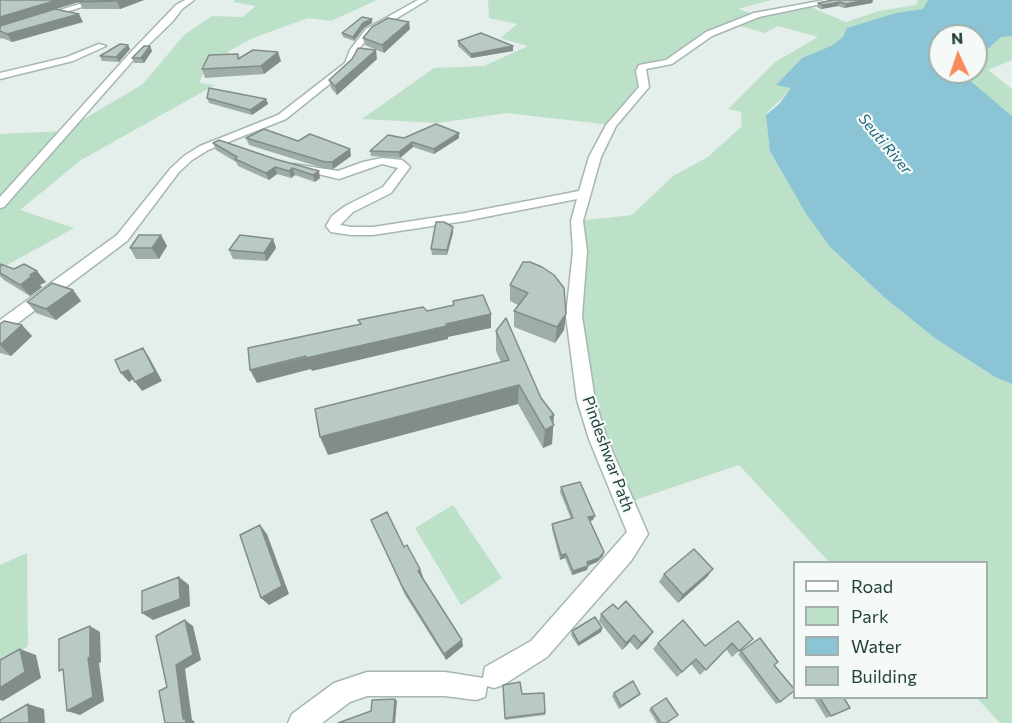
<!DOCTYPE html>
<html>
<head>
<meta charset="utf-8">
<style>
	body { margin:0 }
	#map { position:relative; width:1012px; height:723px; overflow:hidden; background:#e4eeeb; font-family:Commissioner,sans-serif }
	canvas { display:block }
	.legend { position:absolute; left:793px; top:561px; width:195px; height:138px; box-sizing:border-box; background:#f5faf8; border:2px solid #a1b0ac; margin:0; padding:8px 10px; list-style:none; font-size:18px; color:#22413b }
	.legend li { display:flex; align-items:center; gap:12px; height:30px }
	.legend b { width:30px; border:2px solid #a1b0ac }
	.north { position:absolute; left:928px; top:24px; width:60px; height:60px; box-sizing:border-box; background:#f5faf8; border:2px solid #a1b0ac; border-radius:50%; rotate:357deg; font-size:16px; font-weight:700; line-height:24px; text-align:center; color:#22413b }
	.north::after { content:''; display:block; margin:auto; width:21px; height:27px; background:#f88b59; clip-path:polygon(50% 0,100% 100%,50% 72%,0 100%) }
</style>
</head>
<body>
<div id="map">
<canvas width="1012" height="723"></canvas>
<ul class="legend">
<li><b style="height:8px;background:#fff"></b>Road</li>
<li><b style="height:16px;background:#bde0c9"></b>Park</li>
<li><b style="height:16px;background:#8ac4d5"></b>Water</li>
<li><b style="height:16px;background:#b9c9c4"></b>Building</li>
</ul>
<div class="north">N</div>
</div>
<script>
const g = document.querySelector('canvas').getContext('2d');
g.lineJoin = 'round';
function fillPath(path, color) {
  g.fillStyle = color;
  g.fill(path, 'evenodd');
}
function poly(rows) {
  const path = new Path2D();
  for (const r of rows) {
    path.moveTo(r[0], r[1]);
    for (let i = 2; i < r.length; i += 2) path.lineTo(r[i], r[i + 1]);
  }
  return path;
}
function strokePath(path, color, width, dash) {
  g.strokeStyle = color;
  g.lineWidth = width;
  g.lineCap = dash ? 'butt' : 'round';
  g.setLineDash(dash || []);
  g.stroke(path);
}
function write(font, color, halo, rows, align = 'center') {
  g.font = font + ' Commissioner,sans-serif';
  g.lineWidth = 4.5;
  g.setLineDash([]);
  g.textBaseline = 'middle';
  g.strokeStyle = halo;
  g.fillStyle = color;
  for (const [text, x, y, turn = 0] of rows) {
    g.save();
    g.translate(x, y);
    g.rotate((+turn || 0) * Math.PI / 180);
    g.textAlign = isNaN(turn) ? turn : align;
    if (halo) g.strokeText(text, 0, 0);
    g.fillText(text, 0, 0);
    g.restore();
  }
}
fillPath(poly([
	[235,0,377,0,331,21,308,18,253,38,229,51,224,60,209,61,199,83,215,85,81,160,20,210,74,228,0,269,0,134,64,131,143,84,184,35,212,16,242,17,256,6,233,2],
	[488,0,771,0,738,9,757,15,806,5,846,22,879,11,916,5,918,0,928,0,924,9,896,13,876,20,833,45,802,58,777,84,792,88,766,114,830,247,885,298,936,339,995,377,1012,384,1012,723,1000,723,977,698,986,698,986,562,829,562,739,465,638,499,627,509,586,400,577,221,632,215,673,176,708,157,742,126,741,112,728,109,775,62,818,37,778,26,765,33,733,24,709,34,669,62,642,68,644,87,611,125,507,113,438,123,362,119,434,68,484,66,528,46,500,38,517,24,489,18],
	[1012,36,1012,60,988,70,1012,89,1012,116,960,72,976,72,976,54,989,48,1001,37],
	[453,505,502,578,461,605,415,528],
	[27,553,28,646,0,666,0,565]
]), '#bde0c9');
fillPath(poly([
	[928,0,1012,0,1012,36,1001,37,989,48,976,54,976,36,940,36,940,72,960,72,1012,116,1012,384,995,377,936,339,885,298,830,247,805,212,770,151,766,115,779,104,791,88,776,85,802,58,833,45,843,37,847,28,896,13,923,9]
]), '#8ac4d5');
const minor = poly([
	[93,0,104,0,0,33,0,28,93,0],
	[185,0,194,0,182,9,173,21,136,57,4,207,0,208,0,197,130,53,176,5,185,0],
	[418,0,427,0,372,33,358,50,352,66,286,119,208,150,192,160,179,172,127,241,6,332,0,334,0,320,117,235,171,168,184,156,200,146,278,115,345,63,350,50,366,29,418,0],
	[825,0,840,0,759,17,712,36,672,64,646,69,649,87,616,126,601,157,583,221,587,251,582,316,595,400,607,439,648,534,631,561,547,657,503,685,494,688,487,686,485,697,476,700,445,696,367,696,350,702,322,723,288,723,292,714,334,683,367,672,445,672,483,678,485,667,531,641,627,532,589,439,577,400,566,316,573,251,571,221,577,199,465,221,373,235,351,235,331,232,326,226,332,216,345,206,383,187,398,168,382,164,339,179,293,168,293,164,338,171,363,162,382,158,402,160,408,165,410,167,391,193,353,212,340,225,351,227,373,227,465,213,579,191,589,157,606,125,639,87,636,71,639,65,666,60,706,32,754,13,825,0],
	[99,44,106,46,73,61,0,79,0,73,67,57,99,44]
]);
strokePath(minor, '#a6b7b3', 3);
fillPath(minor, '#fff');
fillPath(poly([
	[0,0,144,0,120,9,83,9,79,2,56,9,83,22,12,42,2,38,0,39],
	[833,0,873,0,872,3,844,8,838,6,821,9,817,7,818,3],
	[372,23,364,28,354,41,343,37,342,33],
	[410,29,384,53,365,45,363,38],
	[458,41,513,51,471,58,458,46],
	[128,45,130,49,119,62,102,61,100,56],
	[150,46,152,51,144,63,134,63,132,58],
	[239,58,281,61,264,74,205,78,202,69],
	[377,59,337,95,331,88,329,80],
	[207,98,266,99,268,104,252,115,209,103],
	[246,138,298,141,351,156,333,169,326,169,249,145],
	[404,138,459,138,434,154,413,147,400,158,371,156,370,151],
	[219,140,320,178,315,182,295,175,291,178,277,174,269,180,238,166,236,162,216,150,213,143],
	[453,233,447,255,432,255,431,249],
	[161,235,167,246,159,259,136,259,130,248],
	[273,239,276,248,267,261,233,259,229,250],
	[523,262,566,314,564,330,555,343,514,327,514,311,518,305,510,301,510,285],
	[0,264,46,282,40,285,42,287,30,296,4,280,0,276],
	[73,290,81,301,56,320,36,313,27,302],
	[0,324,22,325,32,336,11,356,0,353],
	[496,331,553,423,552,444,543,448,518,404,328,455,501,362,496,351],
	[561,487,593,520,590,521,603,556,597,562,588,566,587,570,572,575,565,558,560,560,552,529,552,524,571,519,560,492],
	[375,528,404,547,420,569,423,577,422,577,463,646,446,660,405,595],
	[664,574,707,577,678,603,659,582],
	[618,609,648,639,637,650,630,642,622,650,599,621,601,614],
	[602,628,601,632,578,646,571,635,572,631],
	[753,639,732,657,726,649,700,675,691,664,677,677,653,649,658,643,705,646],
	[741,651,774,665,780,702,776,704,738,654],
	[503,685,545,713,545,715,505,720],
	[614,693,638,696,619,709,612,696],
	[814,698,844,698,850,708,826,718],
	[651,708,666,723,657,723,649,710]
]), '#9fada9');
fillPath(poly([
	[57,0,85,0,0,26,0,17],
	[120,0,144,0,120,9,117,1],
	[866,0,873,0,872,3,844,8,846,4],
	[840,2,838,6,821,9,823,5],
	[79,14,83,22,12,42,7,34],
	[372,19,372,23,364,28,354,41,353,37,363,23],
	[409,22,410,29,384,53,382,45],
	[128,45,130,49,119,62,116,57],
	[150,46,152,51,144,63,141,58],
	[513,46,513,51,471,58,471,54],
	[376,50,377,59,337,95,335,86],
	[278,52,281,61,264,74,261,66],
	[266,99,268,104,252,115,250,110],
	[459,133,459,138,434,154,434,149],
	[412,142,413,147,400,158,399,152],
	[350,149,351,156,333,169,332,162],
	[275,167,277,174,269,180,266,173],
	[292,168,295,175,291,178,289,171],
	[319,171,320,178,315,182,313,175],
	[453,227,453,233,447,255,447,250],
	[161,235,167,246,159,259,152,248],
	[273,239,276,248,267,261,264,253],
	[37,271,46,282,40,285,42,287,30,296,20,285,30,275],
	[73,290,81,301,56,320,46,309],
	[491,314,491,328,448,337,448,339,312,371,311,369,257,383,250,370,446,324],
	[566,314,564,330,555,343,557,327],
	[22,325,32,336,11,356,0,345],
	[143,348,149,357,162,381,142,391,135,382],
	[128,370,135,378,129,382,121,373],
	[519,385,518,404,328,455,320,437],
	[554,415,552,444,543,448,545,430,550,417],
	[595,516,593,520,587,522,588,517],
	[260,525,267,534,289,594,269,605,261,598],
	[604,552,603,556,597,562,588,566,587,570,572,575,573,571],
	[566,554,565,558,560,560,561,555],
	[420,569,423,577,420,578,418,571],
	[713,569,707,577,678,603,683,595],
	[179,577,189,585,190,606,153,620,142,613],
	[185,620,193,626,201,660,185,669,192,720,194,721,195,723,186,723,183,719,176,665],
	[90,626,100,632,101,662,99,663,104,701,80,715,67,711],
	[602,628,601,632,578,646,579,643],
	[653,632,648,639,637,650,641,643],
	[634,635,630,642,622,650,626,643],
	[462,640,463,646,446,660,444,654],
	[20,649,36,655,41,678,3,701,0,700,0,688],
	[395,699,397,701,395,723,393,723],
	[28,704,44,709,45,723,29,723]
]), '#828d89');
const building = poly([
	[0,0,57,0,0,17,0,0],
	[83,0,120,0,117,1,79,2,83,0],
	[833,0,866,0,846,4,840,2,823,5,818,3,833,0],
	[55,9,79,14,7,34,0,31,0,26,55,9],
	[362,17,372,19,363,23,353,37,342,33,362,17],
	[388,18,409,22,382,45,363,38,372,27,388,18],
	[481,33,513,46,471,54,458,41,481,33],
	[120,44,128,45,116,57,100,56,120,44],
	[144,46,150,46,141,58,132,58,144,46],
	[358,48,376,50,335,86,329,80,352,59,358,48],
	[253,50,278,52,261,66,202,69,209,55,238,54,238,59,253,50],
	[209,88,266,99,250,110,207,98,209,88],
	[436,124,459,133,434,149,412,142,399,152,370,151,388,135,404,138,436,124],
	[264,129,298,141,310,134,350,149,332,162,325,162,246,138,264,129],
	[219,140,275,159,319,171,313,175,292,168,289,171,275,167,266,173,235,159,237,157,213,143,219,140],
	[436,222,444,222,453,227,447,250,431,249,436,222],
	[139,235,161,235,152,248,130,248,139,235],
	[240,235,273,239,264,253,229,250,240,235],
	[523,262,530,262,542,267,554,275,564,288,566,314,557,327,514,311,528,293,510,285,523,262],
	[0,264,14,269,24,264,37,271,30,275,32,276,20,285,0,273,0,264],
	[52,283,73,290,46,309,27,302,52,283],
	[483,295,491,314,446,324,447,326,306,358,306,356,250,370,248,348,361,324,358,320,423,307,427,311,454,305,453,301,483,295],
	[506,318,541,398,554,415,550,417,554,425,545,430,519,385,320,437,315,409,509,360,496,331,506,318],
	[4,321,22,325,0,345,0,324,4,321],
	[143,348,155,372,135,382,128,370,121,373,115,360,143,348],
	[580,482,595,516,588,517,604,552,599,558,587,562,588,566,573,571,566,554,561,555,552,524,573,518,561,487,580,482],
	[387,512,404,547,407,545,420,569,418,571,462,640,444,654,403,588,371,520,387,512],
	[260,525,282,586,261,598,240,535,260,525],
	[694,549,713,569,683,595,664,574,694,549],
	[179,577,180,599,142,613,142,591,179,577],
	[626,601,653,632,641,643,634,635,626,643,601,614,613,604,618,609,626,601],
	[595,617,602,628,579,643,572,631,595,617],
	[185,620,193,655,176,665,183,719,185,718,186,723,165,723,159,691,167,687,156,636,185,620],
	[683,620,705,646,738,621,753,639,739,651,732,643,706,670,696,659,682,672,658,643,683,620],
	[90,626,90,657,88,658,93,697,67,711,63,669,59,671,59,639,90,626],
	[760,638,778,662,774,665,795,690,780,702,741,651,760,638],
	[20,649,25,672,0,688,0,660,20,649],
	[633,681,640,694,621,706,614,693,633,681],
	[520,682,522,694,544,693,545,713,505,718,503,685,520,682],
	[666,698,678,715,666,723,661,723,651,708,666,698],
	[820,698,844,698,850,708,831,716,820,698],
	[395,699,393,723,338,723,371,711,372,700,395,699],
	[28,704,29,723,0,723,0,720,28,704]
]);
fillPath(building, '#b9c9c4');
strokePath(building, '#828d89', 1.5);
write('italic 15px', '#196881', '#f5faf8', [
	["Seuti River",885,144,50]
]);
write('16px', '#22413b', '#f5faf8', [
	["Pindeshwar Path",608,454,70]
]);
</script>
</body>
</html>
